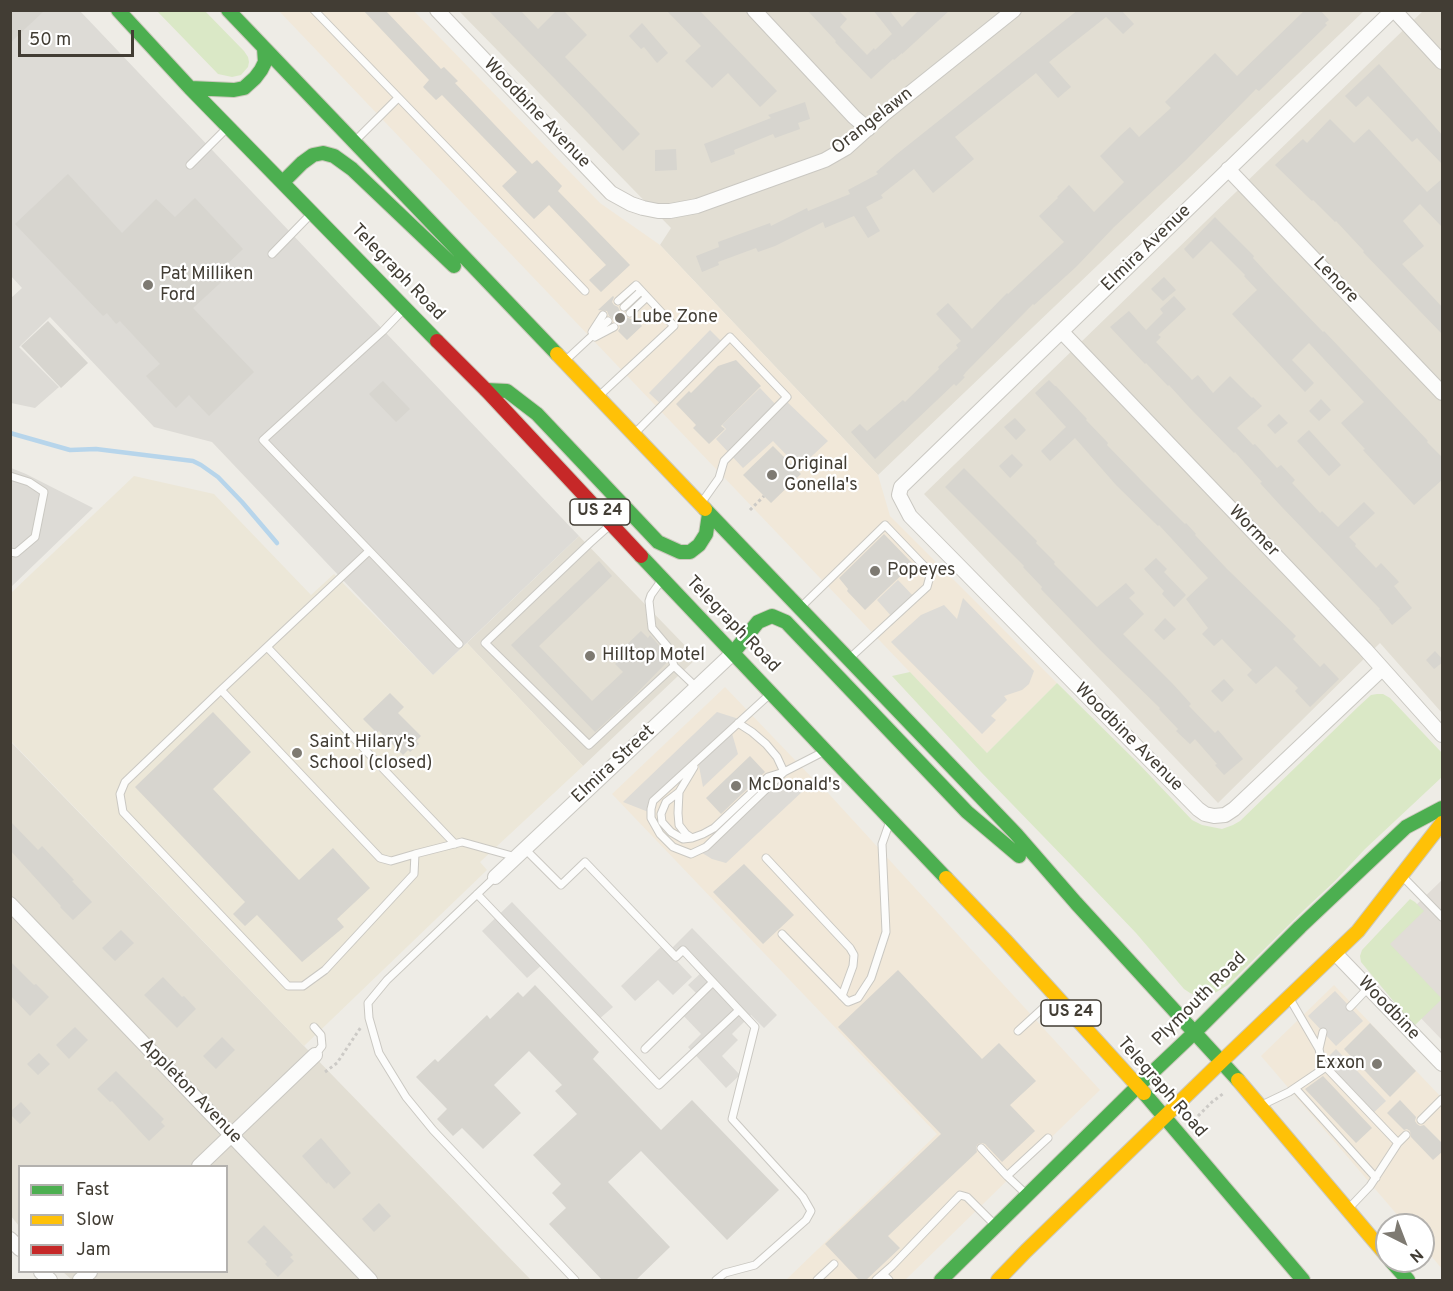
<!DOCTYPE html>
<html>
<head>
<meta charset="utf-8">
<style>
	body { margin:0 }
	#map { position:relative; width:1453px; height:1291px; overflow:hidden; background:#eeece6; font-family:Overpass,sans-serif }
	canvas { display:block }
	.frame { position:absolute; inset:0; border:12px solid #423d34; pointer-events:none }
	.legend { position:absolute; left:18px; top:1165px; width:210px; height:108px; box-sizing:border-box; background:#fff; border:2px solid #b3b1ae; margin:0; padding:8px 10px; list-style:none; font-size:18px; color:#423d34 }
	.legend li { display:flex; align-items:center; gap:12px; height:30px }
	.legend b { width:30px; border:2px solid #b3b1ae }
	.north { position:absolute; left:1375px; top:1213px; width:60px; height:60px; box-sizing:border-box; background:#fff; border:2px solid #b3b1ae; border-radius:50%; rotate:138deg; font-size:16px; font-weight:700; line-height:24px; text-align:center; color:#423d34 }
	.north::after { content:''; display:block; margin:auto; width:21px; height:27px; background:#7e7a72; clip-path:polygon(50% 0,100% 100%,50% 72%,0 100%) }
	.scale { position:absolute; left:18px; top:30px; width:116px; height:27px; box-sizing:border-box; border:3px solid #423d34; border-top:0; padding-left:8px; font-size:18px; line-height:21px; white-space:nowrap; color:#423d34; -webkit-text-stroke:4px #fff; paint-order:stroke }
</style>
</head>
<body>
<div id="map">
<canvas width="1453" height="1291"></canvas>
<div class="frame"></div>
<ul class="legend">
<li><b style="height:8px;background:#4caf50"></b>Fast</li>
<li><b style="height:8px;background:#ffc107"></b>Slow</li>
<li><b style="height:8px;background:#c62828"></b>Jam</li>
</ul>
<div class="north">N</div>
<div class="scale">50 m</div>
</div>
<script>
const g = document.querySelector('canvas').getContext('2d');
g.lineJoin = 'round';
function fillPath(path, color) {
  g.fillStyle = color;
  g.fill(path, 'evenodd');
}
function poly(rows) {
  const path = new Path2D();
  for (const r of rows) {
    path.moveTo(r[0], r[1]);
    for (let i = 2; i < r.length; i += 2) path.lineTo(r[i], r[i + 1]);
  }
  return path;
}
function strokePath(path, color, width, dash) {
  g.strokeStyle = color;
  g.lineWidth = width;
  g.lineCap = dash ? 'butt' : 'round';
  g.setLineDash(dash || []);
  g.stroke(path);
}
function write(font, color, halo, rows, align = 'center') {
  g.font = font + ' Overpass,sans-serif';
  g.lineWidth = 4.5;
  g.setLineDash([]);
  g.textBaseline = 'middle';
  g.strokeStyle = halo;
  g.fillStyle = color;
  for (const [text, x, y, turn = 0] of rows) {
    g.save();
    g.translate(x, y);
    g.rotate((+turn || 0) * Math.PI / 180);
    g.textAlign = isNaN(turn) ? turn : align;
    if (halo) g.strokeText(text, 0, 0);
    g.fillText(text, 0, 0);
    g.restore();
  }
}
fillPath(poly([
	[459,11,1364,11,878,475,660,245,671,228],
	[1423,11,1442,11,1442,713,1380,643,1218,803,924,494],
	[579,536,697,658,583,766,467,643],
	[10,741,304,1046,531,1280,72,1280,63,1272,226,1272,226,1166,20,1166,19,1226,11,1216]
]), '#e2ded3');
fillPath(poly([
	[279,11,414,11,600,203,660,245,878,475,890,516,1057,683,987,753],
	[725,687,817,783,818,782,1100,1090,905,1280,786,1280,937,1134,612,794],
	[1334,985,1442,1098,1442,1269,1423,1246,1423,1225,1406,1225,1261,1056]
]), '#f1e8d9');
fillPath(poly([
	[1442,880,1442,1040,1362,957]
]), '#e1ddd7');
fillPath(poly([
	[134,476,214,494,311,595,334,574,433,675,467,643,583,766,480,862,487,870,304,1046,11,741,11,593]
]), '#ece7d8');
fillPath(poly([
	[157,11,205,11,244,51,248,57,249,62,248,67,241,75,232,77,218,74],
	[910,672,987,753,1057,683,1138,763,1192,820,1202,825,1222,829,1233,825,1240,821,1359,706,1371,695,1377,694,1383,694,1390,698,1442,753,1442,777,1365,849,1335,881,1305,909,1228,985,1210,996,1206,993,1198,996,1190,993,1184,989,1136,933,1073,867,981,772,892,676],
	[1410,899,1415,902,1424,911,1390,944,1442,999,1414,1026,1361,962,1360,956,1362,950]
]), '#dae8c6');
fillPath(poly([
	[11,11,80,11,579,536,433,675,212,442,154,427,50,317,19,347,59,387,35,408,11,403,11,298,22,288,11,276],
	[710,330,724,344,663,406,649,393],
	[760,388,778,407,785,400,828,441,799,468,773,441,743,468,716,439,726,429,722,425],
	[11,468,26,474,93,508,11,587],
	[898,580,915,598,893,618,877,600],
	[963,598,1034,671,1029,684,1022,690,1004,696,1007,700,991,716,996,720,982,734,891,642,921,615,944,605,957,619],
	[717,712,742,720,731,730,738,754,703,787,698,761,653,801,651,813,623,802],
	[778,778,804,790,726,863,712,859,699,851],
	[512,902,613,1007,598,1020,543,964,527,978,482,931],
	[692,928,777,1015,764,1028,751,1015,732,1034,738,1040,722,1056,740,1075,726,1088,688,1047,701,1034,678,1010,696,993,688,985,703,971,685,952,676,960,692,977,673,995,658,980,635,1001,621,986,665,943,671,949],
	[1335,991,1363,1021,1336,1046,1308,1016],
	[1336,1049,1386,1101,1371,1115,1322,1063]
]), '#dddbd6');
strokePath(poly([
	[10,433,70,450,96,449,193,461,201,465,218,477,242,502,277,543]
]), '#b7d5eb', 4.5);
fillPath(poly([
	[10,10,45,10,10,43],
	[363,10,385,10,441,69,444,67,458,81,455,83,532,164,537,160,562,186,558,191,630,265,601,292,589,280,606,265,549,205,534,219,522,207,502,186,517,172,442,95,436,100,423,87,429,80],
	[488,10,520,10,538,29,557,10,563,10,587,35,565,57,640,134,623,151,589,114],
	[666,10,699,10,777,91,760,107,728,73,712,88,685,61,701,46],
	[807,10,838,10,847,19,840,27,867,55,874,48,875,50,892,34,873,10,889,10,902,27,919,10,950,10,902,54,902,53,894,60,893,59,871,79,835,42,836,41],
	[1078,10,1121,10,1134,24,1123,34,1106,17,1049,62,1071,87,1058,98,1036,73,955,137,974,159,933,193,914,169,881,195,883,198,866,207,880,231,868,238,854,216,825,228,823,222,775,246,758,252,756,248,718,262,719,265,702,272,696,256,719,247,718,242,770,223,771,226,807,208,808,211,850,194,848,190,878,174,876,172,897,154],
	[1305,10,1320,10,1329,20,1325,23,1327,25,1259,91,1256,89,1186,160,1114,227,1076,267,1034,305,1033,304,966,372,963,376,965,377,956,386,954,384,875,459,851,432,860,424,867,431,903,400,905,402,939,369,938,367,958,348,956,345,961,341,936,314,948,303,972,329,1007,293,1008,294,1064,242,1039,216,1058,198,1057,197,1069,185,1094,212,1124,182,1100,156,1120,136,1130,127,1139,137,1171,108,1165,102,1215,53,1237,76],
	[642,23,668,53,657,63,644,47,641,49,629,36],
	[1379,64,1443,136,1443,165,1417,138,1412,142,1368,96,1356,107,1345,96],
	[805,102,810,119,798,123,800,129,775,138,773,134,734,150,735,154,711,163,704,144,771,118,768,115],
	[1330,119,1354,143,1369,129,1427,192,1443,178,1443,228,1420,204,1403,221,1424,246,1402,264,1443,308,1443,335,1363,252,1364,251,1336,221,1335,222,1313,200,1312,201,1275,165,1303,139,1307,143],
	[676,149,677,170,655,171,655,150],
	[68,174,122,233,156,199,175,217,195,198,243,249,223,268,230,274,193,308,254,372,209,416,189,395,176,408,146,376,160,364,120,321,116,324,107,313,103,316,15,224],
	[1215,217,1254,256,1253,258,1274,281,1323,332,1324,331,1428,441,1427,442,1443,458,1443,479,1414,505,1363,450,1365,449,1341,423,1364,402,1309,343,1292,360,1314,383,1305,392,1232,314,1257,290,1244,276,1245,275,1211,241,1193,259,1184,249],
	[1164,277,1176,290,1163,301,1151,289],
	[613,296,614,297,612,302,614,305,618,307,620,311,624,313,626,317,631,319,634,317,642,326,627,340,618,331,620,328,619,324,614,321,612,318,609,316,607,311,598,310],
	[1174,296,1186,309,1158,335,1161,337,1156,342,1192,380,1198,375,1213,393,1230,376,1252,398,1253,397,1262,406,1237,428,1253,445,1255,444,1277,468,1281,465,1295,480,1292,483,1320,513,1322,511,1338,527,1364,502,1375,513,1349,537,1356,544,1355,546,1376,568,1381,563,1399,582,1394,586,1412,608,1392,625,1379,609,1380,609,1280,505,1260,483,1262,482,1235,452,1234,453,1188,406,1169,385,1168,386,1146,363,1145,364,1110,327,1129,311,1146,330,1163,313,1160,309],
	[48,321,88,363,61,388,21,346],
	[736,360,761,386,721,426,725,429,709,444,693,428,696,425,676,404,689,391,691,393,718,366],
	[1049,380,1055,386,1056,386,1087,419,1086,420,1108,443,1107,445,1140,479,1185,524,1186,523,1196,534,1195,535,1227,569,1296,636,1293,639,1320,667,1324,663,1339,679,1310,707,1295,691,1298,688,1276,666,1256,684,1247,675,1252,670,1222,639,1214,646,1202,634,1208,628,1186,599,1208,578,1159,525,1158,526,1116,485,1075,438,1050,461,1041,451,1066,427,1035,393],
	[383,381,410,409,396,422,369,394],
	[1321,399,1331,410,1319,421,1309,411],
	[1279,414,1288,423,1275,434,1267,425],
	[1015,418,1026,430,1016,440,1004,427],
	[1309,430,1341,465,1329,476,1297,441],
	[773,446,801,474,771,503,743,475],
	[1012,454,1023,465,1010,478,999,466],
	[964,468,1037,541,1036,543,1055,562,1054,564,1097,607,1126,583,1135,593,1129,598,1144,614,1123,634,1172,683,1191,704,1189,706,1215,733,1218,730,1243,759,1224,775,1215,765,1217,764,1195,739,1190,744,1176,731,1178,729,1159,709,1160,708,1099,649,1041,589,1042,587,1023,567,1024,566,945,487],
	[884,534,913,564,865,610,847,591,848,589,839,578],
	[1156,558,1167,569,1164,572,1186,595,1174,607,1162,594,1164,591,1144,569],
	[599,561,612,576,539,646,592,701,623,672,615,664,619,660,615,656,641,631,648,638,650,635,663,650,662,653,665,656,667,662,633,697,595,732,511,645],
	[1165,618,1176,629,1164,640,1154,630],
	[1435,651,1443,660,1443,662,1434,669,1426,660],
	[1224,679,1234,690,1222,702,1211,691],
	[390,693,404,707,398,713,421,736,416,741,419,744,410,752,408,750,403,755,379,731,377,733,363,719],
	[213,712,251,752,213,789,299,880,333,848,370,888,337,919,344,927,302,962,257,915,245,926,233,914,245,902,135,787],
	[750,756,765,772,721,814,706,798],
	[10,821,38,850,42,846,74,880,72,881,92,902,73,920,60,907,61,906,10,850],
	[744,864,794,915,763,944,713,892],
	[121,930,134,943,115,961,102,948],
	[10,961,34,985,36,984,49,997,30,1016,10,995],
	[898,970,982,1059,999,1043,1036,1081,1010,1105,1035,1131,1002,1162,985,1144,982,1143,978,1144,976,1147,977,1152,888,1236,900,1248,865,1281,860,1281,825,1244,941,1134,838,1027],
	[163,977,182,997,184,996,196,1009,177,1028,144,995],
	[535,985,599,1052,593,1059,661,1130,692,1100,779,1190,727,1240,641,1151,608,1182,670,1247,635,1281,603,1281,549,1224,566,1208,552,1193,561,1184,533,1155,577,1114,555,1091,562,1085,529,1051,494,1085,521,1113,483,1149,462,1128,453,1136,437,1119,447,1109,416,1077,435,1059,438,1062,487,1015,490,1019,518,992,523,997],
	[1370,1023,1416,1071,1390,1097,1344,1049],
	[75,1027,88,1040,69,1059,56,1045],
	[222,1037,235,1050,216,1069,203,1056],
	[39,1053,50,1064,38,1075,27,1064],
	[116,1071,164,1119,161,1122,165,1126,149,1141,112,1101,110,1102,97,1089],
	[1323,1076,1372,1128,1356,1143,1305,1089],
	[1400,1100,1416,1117,1415,1121,1417,1124,1420,1126,1424,1125,1443,1144,1443,1151,1433,1160,1411,1137,1410,1131,1407,1129,1404,1130,1387,1113],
	[21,1102,31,1113,20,1124,10,1114,10,1112],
	[321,1138,351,1173,334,1189,328,1182,327,1184,302,1156],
	[379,1203,391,1216,374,1232,362,1219],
	[264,1225,293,1255,290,1257,294,1261,278,1277,265,1264,267,1262,247,1242]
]), '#d7d5cf');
const lane = poly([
	[314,10,585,291],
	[356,140,398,98],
	[190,165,226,129],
	[272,254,310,215],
	[624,307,641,291],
	[404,309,383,331,263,440,459,644],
	[630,313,647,297],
	[592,332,603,315],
	[595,337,614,327],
	[566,360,608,321],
	[600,395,674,326,636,285,618,301],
	[637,431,730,337,787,397,724,461,719,478,702,502],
	[10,476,29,482,44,492,35,537,16,553,10,552],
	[609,526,590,543,485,643,589,745,674,666],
	[661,581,651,595,649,601,652,628,668,647,674,666,696,687],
	[802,606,885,525,929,571,930,576,927,587,852,656],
	[267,647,455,844],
	[221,690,369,551],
	[770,694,653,801,651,809,651,818,660,834,673,847,691,854,706,847,784,772,823,752],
	[694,767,679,792,678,813,679,825,686,834,692,838,703,834,714,828,768,777,784,772,777,757,766,744,752,732,738,723],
	[679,792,666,802,661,814,662,822,671,832,683,839,692,838],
	[525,849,561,885,585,862,676,957,683,950,755,1027,732,1119,803,1197,811,1211,806,1220,755,1265,725,1273,716,1280],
	[415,854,414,874,325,970,303,986,288,986,123,812,120,794,125,782,221,690,380,858,391,861,415,854,462,842,516,857],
	[766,858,850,948,854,955,853,966,842,996],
	[495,877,387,980,368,1003,369,1018,379,1053,406,1097,433,1130,575,1280],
	[1404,878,1442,917],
	[477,894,659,1085,739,1010],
	[782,934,848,1002,858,998,871,978,886,932,882,844,889,824],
	[1290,999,1319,1049],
	[1350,1007,1368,988],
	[314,1027,321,1035,322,1046,315,1055],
	[1018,1031,1054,998],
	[1323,1032,1319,1049,1322,1063,1398,1143],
	[645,1049,713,982],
	[1295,1088,1376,1178],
	[1264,1104,1289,1092,1326,1067],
	[1421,1120,1442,1099],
	[981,1148,1007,1176],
	[1024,1192,1007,1176,1048,1138],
	[1351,1206,1370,1186,1398,1143,1406,1135],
	[883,1274,889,1280],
	[817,1280,834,1264],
	[876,1280,892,1266,960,1195,967,1197,994,1224]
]);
const street = poly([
	[437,10,611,193,631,204,643,208,658,211,670,211,697,206,825,160,846,148,884,114,1014,10],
	[754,10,854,117,868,129],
	[1394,10,1442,62],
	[1228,169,1442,393],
	[1062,332,1365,649,1442,735],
	[1382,669,1234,809,1225,815,1214,816,1205,814,1198,809,910,516,899,495,901,487,1393,10],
	[495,877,733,653],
	[10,904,370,1280],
	[1335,953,1442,1064],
	[199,1166,315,1055],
	[10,1239,20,1249],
	[41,1272,50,1280],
	[80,1280,90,1272]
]);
const fast = poly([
	[118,10,190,88,437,341],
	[228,10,557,354],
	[190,88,234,90,244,88,255,78,261,70,265,62,264,48],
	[283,182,302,163,313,155,323,153,334,156,352,169,454,266],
	[486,390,507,391,537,414,658,542,680,552,690,552,699,545,706,534,709,514],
	[705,509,1016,834,1076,903,1238,1080],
	[641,556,946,878],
	[733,653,758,622,772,616,786,622,967,812,1019,856],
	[1195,1032,1300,927,1406,827,1442,808],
	[1144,1093,1303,1280],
	[1391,1261,1408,1280],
	[941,1280,1138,1086,1195,1032]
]);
const slow = poly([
	[557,354,705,509],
	[946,878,1005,940,1144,1093],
	[1222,1061,1358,931,1442,823],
	[1238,1080,1387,1256],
	[998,1280,1026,1251,1222,1061]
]);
const jam = poly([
	[437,341,486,390,641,556]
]);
strokePath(lane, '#cac8c2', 9);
strokePath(street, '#cac8c2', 16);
strokePath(fast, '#ccc9bd', 16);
strokePath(slow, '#ccc9bd', 16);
strokePath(jam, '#ccc9bd', 16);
strokePath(poly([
	[750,510,764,496],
	[325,1072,337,1063,361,1027],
	[1198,1116,1212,1102,1224,1093]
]), '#cccac6', 3, [3, 3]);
strokePath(lane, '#fcfcfb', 7);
strokePath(street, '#fcfcfb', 14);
strokePath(fast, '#4caf50', 14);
strokePath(slow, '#ffc107', 14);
strokePath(jam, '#c62828', 14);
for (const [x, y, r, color] of [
	[148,285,6,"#7e7a72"],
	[620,318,6,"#7e7a72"],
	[772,475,6,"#7e7a72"],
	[875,571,6,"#7e7a72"],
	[590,656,6,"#7e7a72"],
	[297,753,6,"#7e7a72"],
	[736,786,6,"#7e7a72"],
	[1377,1064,6,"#7e7a72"]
]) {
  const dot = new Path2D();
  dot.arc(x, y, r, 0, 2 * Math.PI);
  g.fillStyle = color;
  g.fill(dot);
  strokePath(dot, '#fff', 2);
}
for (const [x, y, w] of [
	[600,512,60],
	[1071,1013,60]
]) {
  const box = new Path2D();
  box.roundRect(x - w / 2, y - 13, w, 26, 4.5);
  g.fillStyle = '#fff';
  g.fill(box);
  strokePath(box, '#423d34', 1.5);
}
write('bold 16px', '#423d34', null, [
	["US 24",600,512],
	["US 24",1071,1013]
]);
write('18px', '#423d34', '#fff', [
	["Woodbine Avenue",536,114,46],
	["Orangelawn",873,122,-38],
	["Elmira Avenue",1147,249,-44],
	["Telegraph Road",397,273,46],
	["Lenore",1335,281,46],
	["Wormer",1253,532,46],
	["Telegraph Road",732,625,46],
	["Woodbine Avenue",1128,738,45],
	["Elmira Street",614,765,-43],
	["Plymouth Road",1200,1000,-45],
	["Woodbine",1388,1009,46],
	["Telegraph Road",1161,1088,49],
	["Appleton Avenue",190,1092,46]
]);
write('18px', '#423d34', '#fff', [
	["Pat Milliken",160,275],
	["Ford",160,296],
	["Lube Zone",632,318],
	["Original",784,465],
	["Gonella's",784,486],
	["Popeyes",887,571],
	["Hilltop Motel",602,656],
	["Saint Hilary's",309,743],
	["School (closed)",309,764],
	["McDonald's",748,786],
	["Exxon",1365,1064,"right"]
], 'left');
</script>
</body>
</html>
